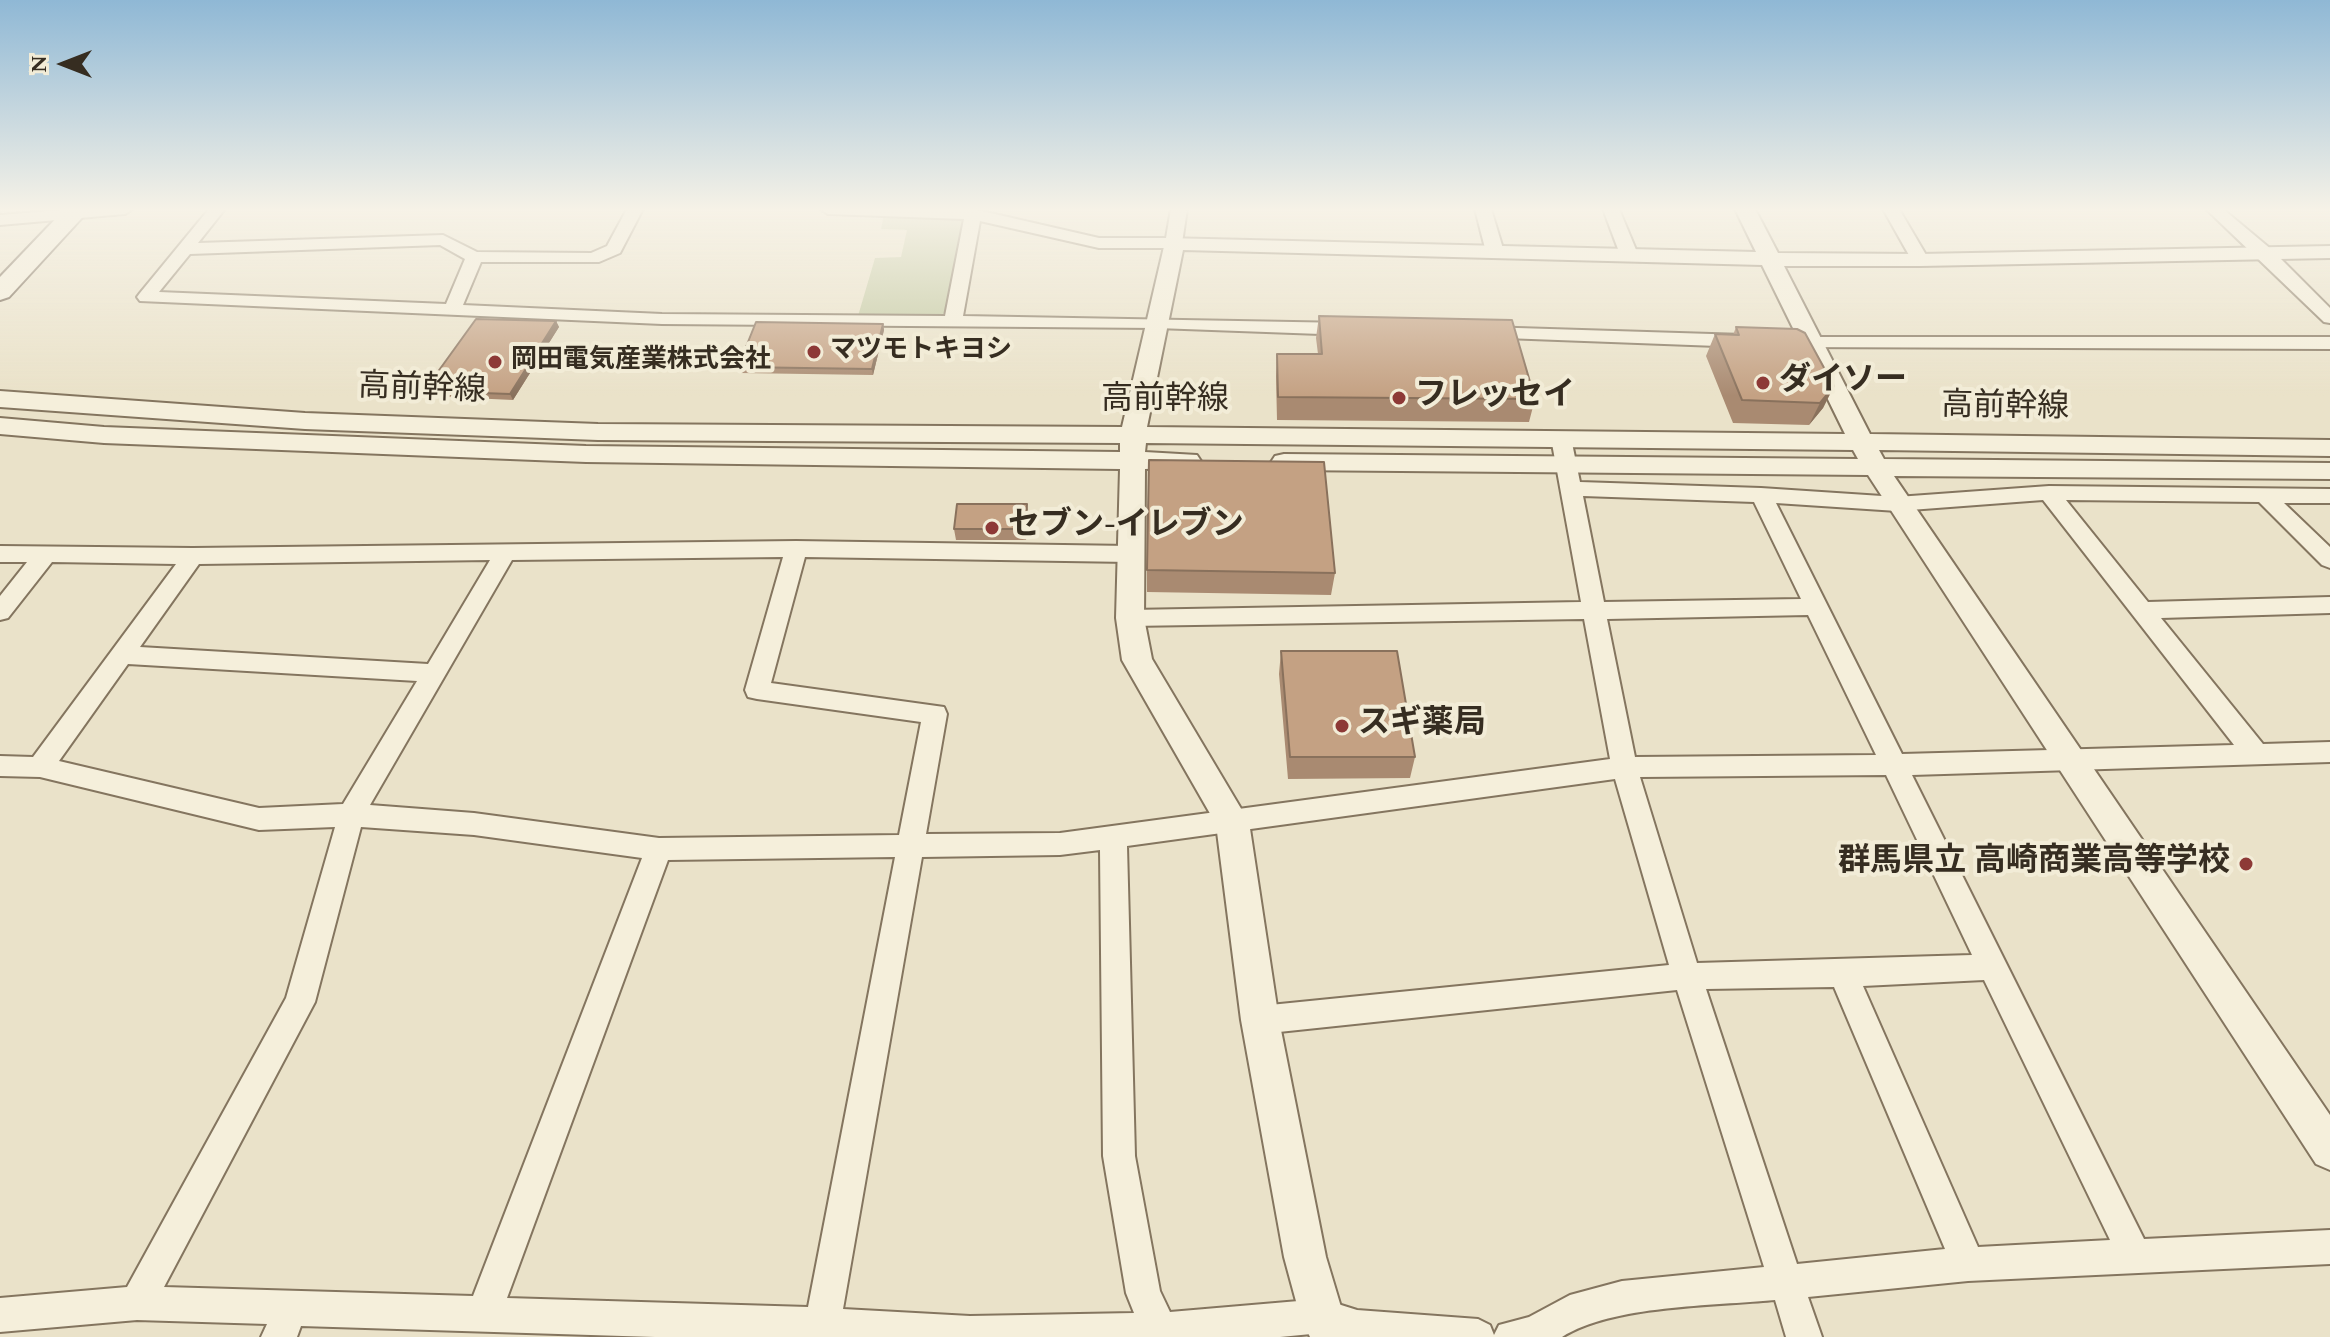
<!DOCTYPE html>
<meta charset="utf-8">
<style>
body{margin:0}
#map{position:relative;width:2330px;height:1337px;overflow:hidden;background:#eae2c9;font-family:Spectral,serif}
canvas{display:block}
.north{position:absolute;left:24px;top:24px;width:80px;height:80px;-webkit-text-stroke:6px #f2ecd7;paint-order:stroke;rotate:270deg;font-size:22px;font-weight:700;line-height:32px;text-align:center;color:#362d21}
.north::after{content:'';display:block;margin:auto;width:28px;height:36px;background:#362d21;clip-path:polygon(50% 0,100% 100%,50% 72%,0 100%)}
</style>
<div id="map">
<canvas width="2330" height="1337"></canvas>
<div class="north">N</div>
</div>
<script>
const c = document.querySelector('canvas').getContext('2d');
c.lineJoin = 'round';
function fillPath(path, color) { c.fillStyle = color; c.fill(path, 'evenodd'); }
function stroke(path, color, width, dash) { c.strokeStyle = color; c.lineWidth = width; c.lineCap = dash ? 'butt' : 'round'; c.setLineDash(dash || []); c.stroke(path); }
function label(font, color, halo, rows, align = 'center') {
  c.font = font + ' Spectral,"Noto Sans JP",serif'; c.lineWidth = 8; c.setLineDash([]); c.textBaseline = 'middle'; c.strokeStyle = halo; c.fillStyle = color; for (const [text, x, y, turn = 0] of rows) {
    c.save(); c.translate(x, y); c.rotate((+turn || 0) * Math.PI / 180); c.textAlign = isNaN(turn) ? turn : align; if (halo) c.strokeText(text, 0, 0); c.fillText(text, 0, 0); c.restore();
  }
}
const green = new Path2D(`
 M884 214 964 218 946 312 939 316H858L875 258 901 257 907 230 881 229Z`);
const minor = new Path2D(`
 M74 209H133L125 214 0 225V215Z
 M209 209H225L198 243 443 235 477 252 591 253 607 246 627 209H643L620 253 599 262H481L463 305 662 314 945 316 964 219 828 214 820 209H973L1099 238H1166L1171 209H1187L1182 243 1174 248H1099L980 221 963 316 1348 323 1357 329 1348 335 1157 328 662 324 140 301 137 297 140 293ZM440 245 465 259 446 304 159 292 190 254Z
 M1475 209H1491L1504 252 1501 256H1489L1486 252Z
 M1603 209H1619L1639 257 1636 261H1624L1621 257Z
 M1883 209H1899L1929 260 1926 264H1914Z
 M2206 209H2223L2272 250 2330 308V323L2324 322Z
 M1485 327 1744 335 1753 341 1744 347 1478 337 1476 333Z
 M1792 337H2330V349L1785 347 1783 343Z
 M1561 432 1571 438 1580 482 1761 488 1897 497 2049 486 2330 489V503H2284L2330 547V568L2322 565 2259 502 2066 500 2148 602 2330 597V613L2161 618 2263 744 2330 742V762L1912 775 2144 1239 2330 1230V1264L1968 1281 1808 1297 1822 1337H1786L1775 1300C1713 1306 1613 1305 1562 1337H1334L1322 1333 1280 1337H655L301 1326 297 1337H261L267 1324 137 1320 0 1332V1298L127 1287 286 998 335 827 259 830 40 777 0 776V756L33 757 176 564 52 562 8 618 0 620V596L27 562H0V546L193 548 796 541 1130 546 1138 549 1141 554 1138 559 1130 562 805 557 771 683 944 707 947 714 926 834 1060 833 1610 759 1584 619 1130 626 1122 624 1118 618 1122 612 1130 610 1581 602 1551 438ZM1583 496 1754 502 1801 599 1604 602ZM2043 500 2234 745 1902 754 1776 503 1897 511ZM783 557 745 690 748 697 757 699 921 722 899 835 659 838 474 813 370 805 512 560ZM490 560 428 664 140 647 199 564ZM1808 615 1876 755 1635 757 1607 619ZM128 664 417 681 343 804 259 808 59 761ZM1886 775 1972 955 1697 963 1640 777ZM1615 779 1669 965 1260 1006 1249 1010 1245 1020 1249 1030 1260 1034 1677 990 1764 1267 1622 1281 1570 1295 1529 1317 1499 1325 1494 1335 1490 1325 1478 1319 1357 1310 1322 1299 1170 1312 1160 1291 1135 1156 1127 846ZM361 827 474 835 642 858 473 1296 164 1287 315 1002ZM1100 850 1103 1156 1126 1293 1134 1313 970 1316 843 1309 922 857 1060 855ZM895 857 808 1307 507 1298 668 860ZM1984 980 2110 1240 1978 1247 1863 986ZM1834 987 1945 1249 1797 1264 1706 989Z`);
const tertiary = new Path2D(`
 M1735 209H1755L1778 253 1920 254 2330 246V258L1920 266H1784L1870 434 2330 440V456L1879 450 1884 459 2330 463V479L1894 476 2330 1115V1170L2316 1164 1868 475 1284 470 1275 468 1271 462 1275 456 1284 454 1858 459 1853 450 1146 443 1145 452 1197 455 1201 461 1197 467 1145 469 1144 618 1152 659 1249 822 1279 1020 1326 1257 1341 1307 1356 1337H1310L1300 1316 1284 1257 1241 1020 1216 824 1122 660 1116 618 1120 469 586 462 104 443 0 434V418L104 427 586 446 1120 452V443L598 440 305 429 0 407V391L305 413 598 424 1122 427 1166 238 1756 252ZM1183 250 1762 265 1845 434 1147 427Z`);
const secondary = new Path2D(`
 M65 209H90L9 297 0 300V277Z`);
const wall = new Path2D(`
 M1319 316 1535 399 1529 422 1277 420 1276 376 1277 354H1318L1316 338Z
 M556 321 559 327 513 400 427 396 424 391Z
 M883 324 884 330 873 375 740 373 738 367Z
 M1736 327 1834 386 1823 408 1809 425 1733 423 1706 356 1715 334 1733 335Z
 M1027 504 1028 515 1026 540H956L954 529Z
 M1147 570 1335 573 1331 595 1147 592Z
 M1281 651 1415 757 1410 778 1288 779 1279 674Z`);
const shadedWall = new Path2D(`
 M556 321 559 327 513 400 510 394Z
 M883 324 884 330 873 375 872 369Z
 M1834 386 1823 408 1809 425 1820 403Z
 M1027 504 1028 515 1026 540 1025 529Z`);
const building = new Path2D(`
 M1319 316 1512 320 1535 399 1278 397 1277 354H1322Z
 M476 319 556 321 510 394 424 391Z
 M756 322 883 324 872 369 738 367Z
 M1736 327 1797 329 1805 333 1834 386 1820 403 1742 400 1715 334 1739 335Z
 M1149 460 1324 462 1335 573 1147 570Z
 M957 504H1027L1025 529H954Z
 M1281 651H1397L1415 757H1290Z`);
const markers = [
 [814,352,8,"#8d3936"],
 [495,362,8,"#8d3936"],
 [1763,383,8,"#8d3936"],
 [1399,398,8,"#8d3936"],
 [992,528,8,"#8d3936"],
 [1342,726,8,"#8d3936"],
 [2246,864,8,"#8d3936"]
];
const farPoinames = [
 ["マツモトキヨシ",830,352],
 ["岡田電気産業株式会社",511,362]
];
const poiNames = [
 ["ダイソー",1779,383],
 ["フレッセイ",1415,398],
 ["セブン-イレブン",1008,528],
 ["スギ薬局",1358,726],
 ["群馬県立 高崎商業高等学校",2230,864,"right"]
];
const streetNames = [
 ["高前幹線",422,391,2],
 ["高前幹線",1165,402],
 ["高前幹線",2005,409,1]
];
fillPath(green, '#c0c79e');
stroke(minor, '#84755f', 4);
stroke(tertiary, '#84755f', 4);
stroke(secondary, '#665642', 4);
fillPath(minor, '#f5efdb');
fillPath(tertiary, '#f5efdb');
fillPath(secondary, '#f5efdb');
fillPath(wall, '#a98a71');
fillPath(shadedWall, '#89715c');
fillPath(building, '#c4a183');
stroke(building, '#89715c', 2);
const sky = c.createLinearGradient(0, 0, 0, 396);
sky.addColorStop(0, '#8fb8d5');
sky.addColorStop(0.53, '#f6f2e7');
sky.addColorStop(1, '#f6f2e700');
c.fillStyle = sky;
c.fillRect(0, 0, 2330, 396);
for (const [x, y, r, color] of markers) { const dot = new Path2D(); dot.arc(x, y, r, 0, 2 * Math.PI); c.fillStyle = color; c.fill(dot); stroke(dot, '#f2ecd7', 3); }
label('bold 26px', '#362d21', '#f2ecd7', farPoinames, 'left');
label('bold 32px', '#362d21', '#f2ecd7', poiNames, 'left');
label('32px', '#362d21', '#f2ecd7', streetNames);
</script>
